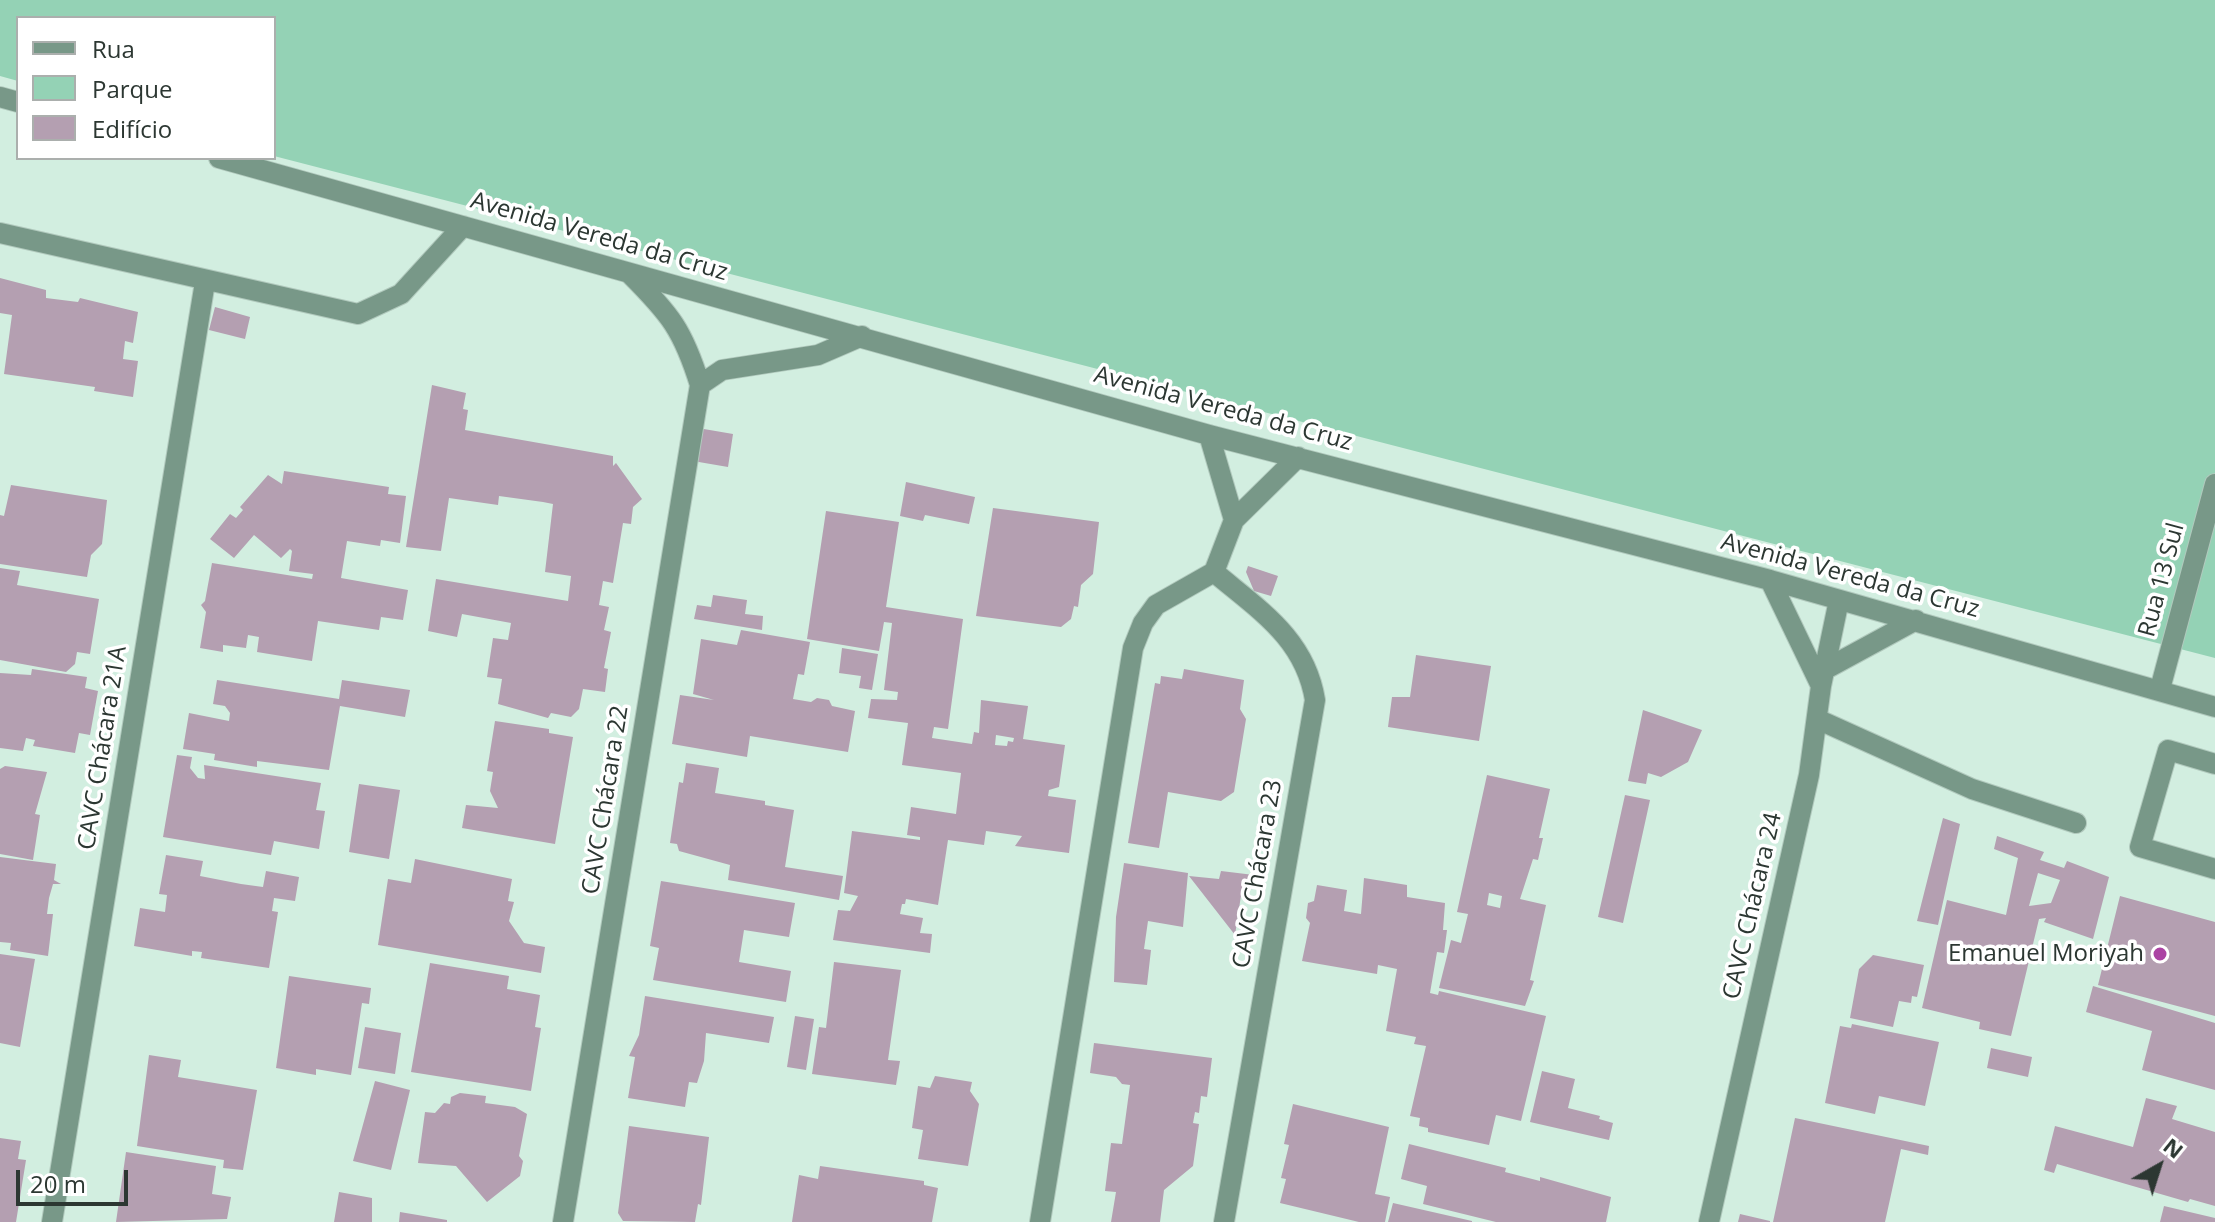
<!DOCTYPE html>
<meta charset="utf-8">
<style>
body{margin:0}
#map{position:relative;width:2215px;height:1222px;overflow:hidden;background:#d2eee0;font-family:"Open Sans",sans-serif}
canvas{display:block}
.legend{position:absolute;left:16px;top:16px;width:260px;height:144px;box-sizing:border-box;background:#fff;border:2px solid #abafad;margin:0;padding:10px 14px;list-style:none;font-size:24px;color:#2c3732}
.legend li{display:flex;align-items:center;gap:16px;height:40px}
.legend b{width:40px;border:2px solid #abafad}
.north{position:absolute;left:2119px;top:1126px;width:80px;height:80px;-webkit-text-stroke:6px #fff;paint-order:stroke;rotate:39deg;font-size:22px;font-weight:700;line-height:32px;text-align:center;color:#2c3732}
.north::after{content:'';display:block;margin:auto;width:28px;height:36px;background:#2c3732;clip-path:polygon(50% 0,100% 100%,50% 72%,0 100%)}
.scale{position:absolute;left:16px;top:1170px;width:112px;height:36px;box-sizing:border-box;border:4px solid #2c3732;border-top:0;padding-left:10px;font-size:24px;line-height:28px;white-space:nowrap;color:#2c3732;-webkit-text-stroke:6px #fff;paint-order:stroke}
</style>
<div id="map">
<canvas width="2215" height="1222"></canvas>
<ul class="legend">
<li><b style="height:10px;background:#789888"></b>Rua</li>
<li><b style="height:22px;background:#94d2b5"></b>Parque</li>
<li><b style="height:22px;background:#b49fb1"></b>Edifício</li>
</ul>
<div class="north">N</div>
<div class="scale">20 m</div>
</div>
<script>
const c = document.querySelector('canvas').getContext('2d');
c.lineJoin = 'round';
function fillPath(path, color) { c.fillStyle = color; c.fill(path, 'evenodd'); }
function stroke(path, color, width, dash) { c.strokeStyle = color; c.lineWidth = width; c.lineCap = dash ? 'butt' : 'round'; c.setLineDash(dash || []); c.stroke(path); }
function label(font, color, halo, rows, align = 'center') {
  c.font = font + ' "Open Sans",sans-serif'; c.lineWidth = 7; c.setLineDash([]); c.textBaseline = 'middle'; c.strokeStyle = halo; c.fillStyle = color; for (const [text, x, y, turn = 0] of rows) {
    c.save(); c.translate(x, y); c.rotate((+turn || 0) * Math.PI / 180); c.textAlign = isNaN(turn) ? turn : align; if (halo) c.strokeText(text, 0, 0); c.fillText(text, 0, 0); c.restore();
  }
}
const green = new Path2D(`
 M0 0H2215V658L274 156V18H18V81L0 76Z`);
const building = new Path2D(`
 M0 278 46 290V298L78 302 80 298 138 312 133 343 125 341 123 359 138 361 133 397 94 391 95 387 4 374 12 315 0 313Z
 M215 307 250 317 245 339 209 330Z
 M432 385 466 393 463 409 468 410 465 430 613 456V466L616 463 642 499 633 507 631 524 623 523 613 583 603 581 599 605 609 607 604 630 611 632 604 668 608 669 605 692 583 689 579 709 571 717 551 713 548 718 498 704 502 679 487 677 493 638 508 640 511 623 462 614 457 637 428 631 436 579 568 601 571 576 545 572 553 504 543 502 499 496 498 505 449 498 441 551 406 547Z
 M698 428 733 434 728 467 693 461Z
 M284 471 389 487 388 494 406 496 400 543 381 540 380 546 347 541 341 578 408 590 403 620 381 617 379 630 318 621 312 661 257 652 259 637 248 635 246 648 223 645V652L200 648 206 612 201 605 205 601 212 563 312 579 313 574 289 571 292 551 290 549 281 558 254 535 234 558 210 539 230 514 236 518 243 510 240 507 268 475 282 484Z
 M906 482 975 497 969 524 925 515 923 521 900 516Z
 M11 485 107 500 102 544 91 555 87 577 0 564V515L4 516Z
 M993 508 1099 522 1093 574 1081 585 1078 607 1074 606 1071 619 1061 627 976 616Z
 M826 511 899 522 886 607 963 619 948 729 934 727 932 738 972 744 974 732 979 733 981 700 1028 706 1023 739 1065 745 1059 787 1049 790 1048 796 1076 800 1069 853 1015 846 1022 836 986 831 984 845 948 840 938 905 906 899 905 904H902L900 914 923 918 920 933 932 934 930 953 833 940 838 910 850 911 858 896 844 893 852 831 920 840V837L907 835 911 807 956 814 961 773 902 765 908 723 868 718 871 699 897 700 898 692 884 690 892 623 884 622 879 651 807 639ZM996 735 1014 738 1013 742 1008 741 1007 746 995 745Z
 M1248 566 1278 576 1271 596 1254 591 1246 572Z
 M0 568 20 571 17 585 99 599 90 654 77 652 75 664 66 672 0 660Z
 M713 595 747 600 745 614 763 616 762 630 694 619 697 605 711 607Z
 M741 630 810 642 804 675 798 674 793 699 811 702 817 698 829 700 832 706 855 711 848 752 750 736 747 757 672 744 680 695 714 700 693 694 701 639 737 645Z
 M842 648 878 654 872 690 859 688 861 676 839 673Z
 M1416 655 1491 666 1479 741 1388 727 1392 697H1410Z
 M32 669 87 677 85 688 98 691 90 735 79 733 75 753 33 746 35 740 26 738 23 751 0 748V673L31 675Z
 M1184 669 1244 680 1240 709 1246 719 1234 792 1221 801 1168 792 1159 848 1128 843 1155 683 1160 684 1161 676 1182 679Z
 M217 680 339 699 342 680 410 690 405 717 340 706 329 770 257 761V767L214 760 215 754 183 749 189 713 229 721 230 713 225 706 213 704Z
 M1643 710 1702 730 1688 762 1661 777 1648 773 1646 784 1628 781Z
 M495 721 549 729V733L573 737 555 844 462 828 466 805 498 808 490 791 493 772 487 771Z
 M177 755 192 757 190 768 198 778 205 779 204 765 321 783 316 810 325 811 319 849 274 841 271 855 163 837Z
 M686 763 719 768 715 793 765 801V805L794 810 785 867 843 876 839 900 728 880 730 865 679 851 677 844 670 843 679 782 683 783Z
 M5 766 47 772 35 814 40 815 33 860 0 854V769Z
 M1487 775 1550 789 1539 838H1543L1538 860 1533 859 1520 899 1546 905 1530 980 1534 981 1525 1006 1439 988 1451 940 1461 943 1468 914 1457 912ZM1489 893 1502 896 1500 908 1487 905Z
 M359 784 400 790 389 859 349 852Z
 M1625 795 1650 800 1623 923 1598 917Z
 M1943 818 1960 824 1938 925 1917 921Z
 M1997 836 2044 852 2040 860 2064 868 2067 861 2109 877 2093 939 2044 922 2046 918 2039 919 2011 1036 1979 1029 1980 1022 1922 1008 1947 900 2006 915 2018 858 1994 849ZM2038 873 2060 880 2051 903 2029 906Z
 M166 855 203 861 200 876 241 884 263 887 266 871 299 877 295 901 274 898 272 911 278 912 269 968 201 958 202 952 192 951V956L134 946 140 908 165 912 167 895 159 894Z
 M0 857 56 864 54 880 61 884H53L49 898 47 914H53L48 956 10 950 11 943 0 942Z
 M415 859 512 879 508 901 514 902 509 921 524 943 545 947 541 973 378 945 388 879 411 883Z
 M1124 863 1188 873 1183 927 1148 921 1144 949 1151 950 1147 985 1114 982 1116 917Z
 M1221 871 1254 875 1251 890 1242 889 1235 935 1189 876 1219 879Z
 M1364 878 1407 885V897L1445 903 1443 930H1447L1444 953 1437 952 1430 993 1438 995 1439 991 1546 1016 1521 1121 1496 1115 1489 1145 1428 1132V1128L1419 1126 1420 1118 1410 1116 1426 1046 1414 1044 1416 1037 1386 1031 1397 969 1378 965 1377 974 1302 961 1310 923 1306 918 1308 903 1314 901 1317 885 1347 890 1344 911 1361 914Z
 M661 881 795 903 789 937 744 930 739 962 791 971 786 1002 653 980 659 948 650 946Z
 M2120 896 2215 922V1016L2098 985Z
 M0 954 35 959 20 1047 0 1043Z
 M1873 955 1924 965 1917 997 1912 996 1911 1003 1899 1001 1893 1027 1850 1018 1859 969Z
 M834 962 901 970 888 1060 900 1061 896 1085 812 1074 819 1027 826 1028Z
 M430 963 509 976 507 989 540 995 535 1027 541 1028 531 1091 411 1072Z
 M289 976 371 988 369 1004 362 1003 351 1075 316 1069V1075L276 1068Z
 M2093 986 2215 1023V1090L2142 1070 2152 1031 2086 1012Z
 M645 996 774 1017 769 1043 706 1033 704 1061 697 1083 689 1082 685 1107 628 1098 635 1057 629 1056 639 1035Z
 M795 1016 814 1019 806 1070 787 1067Z
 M1852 1024 1939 1042 1925 1106 1879 1096 1875 1114 1825 1103 1840 1026 1851 1028Z
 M365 1027 401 1033 395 1074 358 1068Z
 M1094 1043 1212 1058 1207 1097 1201 1096 1199 1113 1195 1112 1193 1123 1199 1124 1193 1166 1164 1190 1160 1222H1111L1116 1192 1105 1191 1111 1143 1122 1144 1130 1085 1122 1084 1116 1077 1090 1073Z
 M1991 1048 2032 1057 2028 1077 1987 1068Z
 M149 1055 181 1060 178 1077 257 1090 243 1170 223 1168 224 1160 137 1146Z
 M1542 1071 1575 1079 1568 1108 1600 1116 1599 1119 1613 1123 1609 1140 1530 1122Z
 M935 1076 972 1082 970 1091 979 1104 968 1166 918 1159 923 1130 912 1128 918 1086 930 1088Z
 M375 1081 410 1090 391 1170 353 1161Z
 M460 1093 486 1096 485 1103 515 1107 527 1114 519 1156 523 1161 520 1176 487 1202 456 1166 418 1163 425 1112 435 1113 444 1103 450 1104 451 1097Z
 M2146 1098 2177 1106 2172 1119 2215 1132V1206L2190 1199 2188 1202 2057 1164 2054 1173 2044 1170 2055 1126 2133 1147Z
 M1293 1104 1389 1127 1375 1194 1390 1197 1385 1222H1359L1280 1203 1286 1179 1281 1178 1289 1145 1284 1144Z
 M1795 1118 1929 1146 1928 1155 1901 1149 1885 1222H1773Z
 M629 1126 709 1137 701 1205 698 1204 695 1222 623 1221 618 1213Z
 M0 1138 21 1141 18 1159 26 1160 16 1222H0Z
 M1409 1144 1506 1168 1505 1172 1540 1181V1177L1611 1197 1606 1222H1496L1423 1204 1427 1186 1401 1179Z
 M126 1152 216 1166 212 1194 231 1197 227 1219 116 1222Z
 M820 1166 924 1181V1185L938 1188 932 1222H792L799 1175 818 1179Z
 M339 1192 372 1198V1222H334Z
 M1393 1203 1472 1221V1222H1388Z
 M2164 1206 2215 1218V1222H2160Z
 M400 1212 447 1220V1222H399Z
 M1740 1214 1770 1221V1222H1738Z`);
const minor = new Path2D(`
 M0 97 18 102
 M219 158 1209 435 1770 580 2215 707
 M0 233 358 314 401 294 463 226
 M700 385 722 370 818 355 862 336
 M1209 435 1234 520
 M1214 572C1259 610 1305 638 1315 700L1224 1222
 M1770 580 1821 686
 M1824 670 1916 620
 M2160 689 2215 484
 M1817 719 1972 789 2076 823
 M2215 764 2168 750 2140 847 2215 869
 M52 1222 205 282
 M563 1222 700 385C683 330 670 314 630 274
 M1040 1222 1133 648 1143 623 1156 605 1214 572 1234 520 1298 457
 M1709 1222 1809 775 1821 686 1839 600`);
const markers = [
 [2160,954,8,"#ab42a3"]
];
const streetNames = [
 ["Avenida Vereda da Cruz",599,237,16],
 ["Avenida Vereda da Cruz",1223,409,15],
 ["Avenida Vereda da Cruz",1850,576,15],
 ["Rua 13 Sul",2162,580,-75],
 ["CAVC Chácara 21A",103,748,-81],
 ["CAVC Chácara 22",606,800,-81],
 ["CAVC Chácara 23",1258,874,-80],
 ["CAVC Chácara 24",1753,906,-77]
];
const poiNames = [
 ["Emanuel Moriyah",2144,954]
];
fillPath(green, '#94d2b5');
fillPath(building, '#b49fb1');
stroke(minor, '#b1c9bd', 22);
stroke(minor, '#789888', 20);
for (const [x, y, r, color] of markers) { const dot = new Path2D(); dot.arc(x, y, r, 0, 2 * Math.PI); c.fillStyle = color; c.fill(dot); stroke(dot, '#fff', 3); }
label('24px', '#2c3732', '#fff', streetNames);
label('24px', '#2c3732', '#fff', poiNames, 'right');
</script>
